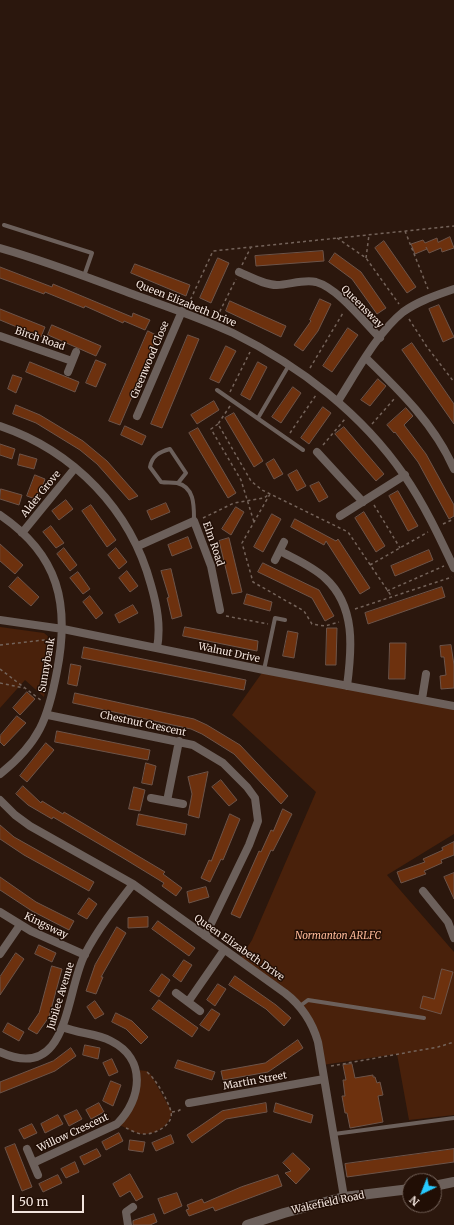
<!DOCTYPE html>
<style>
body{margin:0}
#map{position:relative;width:454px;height:1225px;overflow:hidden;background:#2b170d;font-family:Merriweather,serif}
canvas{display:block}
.north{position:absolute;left:402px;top:1173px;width:40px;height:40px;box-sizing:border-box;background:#210e05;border:1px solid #75645b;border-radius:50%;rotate:223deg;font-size:11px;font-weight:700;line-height:16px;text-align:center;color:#f2e4dd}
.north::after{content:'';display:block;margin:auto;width:14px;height:18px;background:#26c9fe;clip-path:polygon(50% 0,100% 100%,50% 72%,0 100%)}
.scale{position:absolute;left:12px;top:1195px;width:72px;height:18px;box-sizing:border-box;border:2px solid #f2e4dd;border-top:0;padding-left:5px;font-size:12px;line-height:14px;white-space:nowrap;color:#f2e4dd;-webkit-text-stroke:3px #210e05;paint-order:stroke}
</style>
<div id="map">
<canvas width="454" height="1225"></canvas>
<div class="north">N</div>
<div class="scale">50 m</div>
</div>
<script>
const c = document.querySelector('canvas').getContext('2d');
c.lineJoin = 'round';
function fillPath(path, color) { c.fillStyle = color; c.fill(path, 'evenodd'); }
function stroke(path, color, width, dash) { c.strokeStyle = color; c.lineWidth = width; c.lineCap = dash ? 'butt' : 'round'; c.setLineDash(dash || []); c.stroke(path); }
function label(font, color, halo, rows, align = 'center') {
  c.font = font + ' Merriweather,serif'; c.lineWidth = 3; c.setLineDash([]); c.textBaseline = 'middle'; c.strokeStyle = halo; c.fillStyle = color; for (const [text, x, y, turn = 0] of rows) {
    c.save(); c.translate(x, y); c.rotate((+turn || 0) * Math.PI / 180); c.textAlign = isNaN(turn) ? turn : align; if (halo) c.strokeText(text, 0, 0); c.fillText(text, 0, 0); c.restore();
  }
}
const green = new Path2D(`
 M0 627 44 633 51 639 54 647 44 697 25 680 0 708Z
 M264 670 454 706V834L387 875 454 952V1115L409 1120 397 1054 322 1065 318 1042 303 1010 239 960 252 940 316 792 232 715Z
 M137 1070 147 1071 151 1075 172 1112C170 1125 157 1134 144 1134 135 1134 125 1127 117 1124L132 1104Z`);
const building = new Path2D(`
 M450 237 454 248 442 252 441 248 429 253 426 247 427 249 415 254 411 244 423 240 425 243 437 238 438 242Z
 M384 241 416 287 407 293 375 248Z
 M323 251 324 261 256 266 255 256Z
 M335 253 361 272 386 308 377 314 352 279 329 262Z
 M218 258 229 263 211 303 200 298Z
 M135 264 190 285 186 296 131 273Z
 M0 267 52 287 53 284 132 317 133 313 150 320 145 330 124 321 123 323 85 306 84 308 45 292 44 294 0 278Z
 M320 299 331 304 318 331 303 351 294 345 311 321 310 320Z
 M230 301 286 326 281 337 226 311Z
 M439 305 454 337 443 342 429 309Z
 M0 309 45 327 41 337 0 320Z
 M52 325 101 346 96 356 48 335Z
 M348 328 358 335 332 372 323 366Z
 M148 331 158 336 120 425 109 421Z
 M188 335 199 339 162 428 151 424Z
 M412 343 454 404V424L402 350Z
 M226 346 236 351 219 383 210 379Z
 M96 360 106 364 96 387 86 383Z
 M30 362 79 382 75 392 26 372Z
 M258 362 267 367 250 400 241 395Z
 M13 375 22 378 16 393 8 389Z
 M378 379 386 386 370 406 361 400Z
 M293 387 301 393 281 423 272 417Z
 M214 401 219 410 197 424 191 415Z
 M16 405 40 415 83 441 107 461 138 496 129 500 97 464 80 450 36 423 13 414Z
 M323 407 331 413 309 444 301 438Z
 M406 408 413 416 404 425 426 454 454 505V516L449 519 418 462 395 432 394 433 387 425Z
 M234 413 263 461 254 467 225 418Z
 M125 426 146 436 142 445 121 435Z
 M344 427 384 474 376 481 335 434Z
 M198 428 236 493 228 498 189 433Z
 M0 444 15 449 12 459 0 455Z
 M20 454 37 459 34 469 18 465Z
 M274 459 283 474 274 479 266 464Z
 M297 470 306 486 297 491 288 475Z
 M35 475 45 479 38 500 27 496Z
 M319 482 328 497 319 502 310 486Z
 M1 489 22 495 19 505 0 499Z
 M398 491 418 526 408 531 389 496Z
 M66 500 73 509 59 520 52 511Z
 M166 503 170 512 151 520 147 511Z
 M91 505 116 540 107 547 82 511Z
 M236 507 244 512 231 535 222 529Z
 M364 512 385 546 376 552 355 518Z
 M272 514 281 519 263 552 254 547Z
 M295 519 336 541 338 539 370 588 360 594 326 541 324 545 291 527Z
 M51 526 64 543 56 548 43 532Z
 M188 537 192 548 172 556 168 545Z
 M229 538 242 592 232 594 219 541Z
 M0 544 23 565 15 574 0 561Z
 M64 548 77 565 70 571 57 554Z
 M116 548 127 562 119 569 108 555Z
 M429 550 433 560 395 576 391 566Z
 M263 563 319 590 334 616 325 621 312 598 258 572Z
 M171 569 182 616 172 619 167 598 169 597 161 571Z
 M127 571 138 586 130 592 119 578Z
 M78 572 90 589 83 594 70 578Z
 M18 577 39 597 31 606 9 587Z
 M442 587 445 597 368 624 365 613Z
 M247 594 272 602 270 611 244 604Z
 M90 596 103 613 96 619 83 602Z
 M133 605 138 613 119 623 115 615Z
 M185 627 258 641 257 651 183 636Z
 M327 628H337L336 665H326Z
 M288 631 298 633 294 658 283 656Z
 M390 643H406L405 679H389Z
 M451 645 454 665V688L441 689 440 676 446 675 444 657H441L440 646Z
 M84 647 246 680 244 690 82 658Z
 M71 664 81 666 77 686 68 684Z
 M27 692 35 699 20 715 13 708Z
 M75 693 194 719 207 725 240 745 288 796 281 804 234 754 202 734 191 729 73 703Z
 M17 716 26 723 4 746 0 742V736Z
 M57 731 150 750 148 760 55 742Z
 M46 743 54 750 27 782 20 776Z
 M146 763 156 766 152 785 142 783Z
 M208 772 199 818 188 815 192 794 188 777Z
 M221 780 237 800 229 806 212 787Z
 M23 786 41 803 42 801 63 814 64 812 165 872 163 874 182 888 176 896 162 886 164 883 123 858 53 817 52 819 28 805 16 794Z
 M134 787 145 790 140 811 129 809Z
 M283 809 292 814 273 851 271 850 240 918 231 914 259 851 261 852 271 830 273 831Z
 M139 814 187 824 185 835 137 825Z
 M230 814 240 819 223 860 221 859 210 882 201 878 209 860 211 861Z
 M0 825 14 837 94 882 89 891 24 855 0 839Z
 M454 842V855L441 860 442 863 424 871 426 874 401 883 397 872 425 862 423 859 443 850 442 848Z
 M454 873V899L444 877Z
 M0 877 36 902 74 921 69 930 32 911 0 890Z
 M206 887 209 897 189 903 187 892Z
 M89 898 97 904 87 919 78 914Z
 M148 917V927L128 928V918Z
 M158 921 195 948 189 956 152 929Z
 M117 927 126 933 101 977H103L96 994 86 991 95 965Z
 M39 945 56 953 52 962 35 954Z
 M16 953 24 959 0 995V977Z
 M184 960 192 965 181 982 173 976Z
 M52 966 62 969 49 1017 37 1034 28 1029 39 1013Z
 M442 969 453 972 441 1014 420 1008 423 996 434 999Z
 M162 974 170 980 159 997 150 991Z
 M235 976 276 1005 291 1018 284 1026 266 1009 229 985Z
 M218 984 226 989 215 1006 207 1000Z
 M159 1000 198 1028 192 1037 152 1009Z
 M95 1001 104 1014 95 1019 87 1007Z
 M212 1009 220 1014 209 1031 200 1025Z
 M116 1013 132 1021 148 1037 141 1044 126 1029 112 1022Z
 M8 1023 24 1032 19 1041 3 1032Z
 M298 1040 303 1048 268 1072 223 1080 221 1071 265 1063Z
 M85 1045 100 1048 98 1059 83 1055Z
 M71 1048 76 1056 55 1071 0 1093V1082L53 1061Z
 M112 1059 118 1072 109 1076 103 1063Z
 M178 1060 215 1072 212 1080 175 1068Z
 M352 1064 355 1078 373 1075V1077H375L377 1083 380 1082 383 1095 378 1096 383 1122 350 1128 347 1113H345L342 1096H345L343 1080H346L343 1065Z
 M111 1081 121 1085 113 1106 103 1101Z
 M99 1103 104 1112 91 1119 86 1110Z
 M266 1103 267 1112 226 1119 192 1143 187 1135 222 1111Z
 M276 1103 313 1115 311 1123 274 1112Z
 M77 1110 82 1119 69 1126 64 1116Z
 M58 1115 63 1124 45 1133 41 1124Z
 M32 1124 37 1133 24 1139 19 1130Z
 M119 1133 123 1141 106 1150 102 1142Z
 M171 1135 174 1143 156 1151 152 1143Z
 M130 1140 145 1142 143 1152 129 1150Z
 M15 1144 32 1187 22 1191 5 1148Z
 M97 1149 101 1156 84 1165 80 1157Z
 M454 1149V1162L347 1177 345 1164Z
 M293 1153 310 1169 296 1184 285 1173 291 1171 283 1163Z
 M75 1162 79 1172 66 1178 61 1169Z
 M130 1174 143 1197 136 1201 130 1191 120 1197 113 1184Z
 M58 1175 62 1183 43 1192 39 1184Z
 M278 1175 282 1186 215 1211 213 1207 189 1216 186 1210 189 1209 187 1205 202 1199 204 1203 241 1187Z
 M177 1193 182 1206 164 1214 158 1199Z
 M154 1214 157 1222 150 1225H133V1221Z`);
const path = new Path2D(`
 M405 231 428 289
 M337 238 366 258 399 304
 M366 258 369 235
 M242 265 251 247
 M188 305 213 251 454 226
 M217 317 236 279
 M409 319 427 347 454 382
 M310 368 343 313
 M230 392 250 352
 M230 406 218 424 251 481 262 490 348 532 392 597
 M218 424 211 429 241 480 254 522
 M372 424 395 398
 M290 433 316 395
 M323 445 345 419
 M270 494 242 543 253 582 304 611 312 624 325 626 339 622
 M374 505 400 548
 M203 518 234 503 264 498 268 495
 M443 524 454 519
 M370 565 428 532
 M387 591 444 566
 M355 609 452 577
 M226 616 268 624
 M0 645 53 639
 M0 669 42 701
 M0 683 24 688
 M331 1066 438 1047 454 1042
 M172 1112 178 1111 183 1108
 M126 1128C131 1130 137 1134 143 1134 154 1135 174 1125 171 1112 169 1102 154 1075 145 1071`);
const service = new Path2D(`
 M4 225 92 253 84 276
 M217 390 303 450
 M258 418 289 365
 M178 483 186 473 170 449C159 452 152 456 150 467L161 482C166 483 171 482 177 483 195 487 194 507 194 521
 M264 670 275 618 285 620
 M300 1006 308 1000 424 1018
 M334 1134 454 1118`);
const minor = new Path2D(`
 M0 248C46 261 90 278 135 295 168 307 201 318 233 333 300 366 362 414 404 475 424 504 439 536 454 568
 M239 272C251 277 264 285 277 285 289 285 303 279 316 282 338 288 364 322 380 338
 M0 336 72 361
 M366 358C400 391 435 425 454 469
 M68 372 76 352
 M338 401C356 373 377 333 403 312 418 301 437 295 454 289
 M137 416 182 311
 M0 426C74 451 131 510 151 585 157 606 161 626 157 648
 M317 452 363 502
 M0 515C59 555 70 604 57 671 48 719 39 743 0 774
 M340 516 405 475
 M22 533 75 468
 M138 546 194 521 211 566 220 610
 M280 551C295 559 312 566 325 578 356 606 352 649 347 686
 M275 560 284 542
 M0 620 63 629 264 670 454 706
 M422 699 426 674
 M48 715 193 745 223 763 247 787 255 798 258 821 249 845 205 936
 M151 798 183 804
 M0 800 15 815 30 826 133 884 285 993C302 1006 312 1021 318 1042L344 1197
 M167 801 179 741
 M423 891 448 922 454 938
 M0 912 31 931 85 955
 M0 954 20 925
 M176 993 200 1011
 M188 1002 224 950
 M0 1052C70 1084 65 992 85 954 98 929 116 906 133 884
 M189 1103 324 1079
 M27 1149 38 1175
 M33 1163 117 1124C142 1099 147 1059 111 1041 96 1033 79 1034 63 1027
 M128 1225 126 1212 133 1207`);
const tertiary = new Path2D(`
 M434 1186 454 1182
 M247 1225 284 1213 344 1197 410 1189`);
const streetNames = [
 ["Queen Elizabeth Drive",186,304,22],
 ["Queensway",362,307,45],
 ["Birch Road",40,339,19],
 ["Greenwood Close",150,360,-67],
 ["Alder Grove",41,494,-51],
 ["Elm Road",213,544,71],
 ["Walnut Drive",229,653,12],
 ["Sunnybank",47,665,-80],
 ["Chestnut Crescent",143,724,12],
 ["Kingsway",46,926,26],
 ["Queen Elizabeth Drive",239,948,35],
 ["Jubilee Avenue",61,996,-73],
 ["Martin Street",255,1081,-10],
 ["Willow Crescent",73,1133,-25],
 ["Wakefield Road",328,1203,-12]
];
const parkNames = [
 ["Normanton ARLFC",338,936]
];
fillPath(green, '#49210b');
fillPath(building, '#6d310e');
stroke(building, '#6d5449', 1);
stroke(path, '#74635a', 1.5, [3, 3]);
stroke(service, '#6c605b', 4);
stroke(minor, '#6c605b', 8);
stroke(tertiary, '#6c605b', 10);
label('10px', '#f2e4dd', '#210e05', streetNames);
label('italic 10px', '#feba99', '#210e05', parkNames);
</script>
